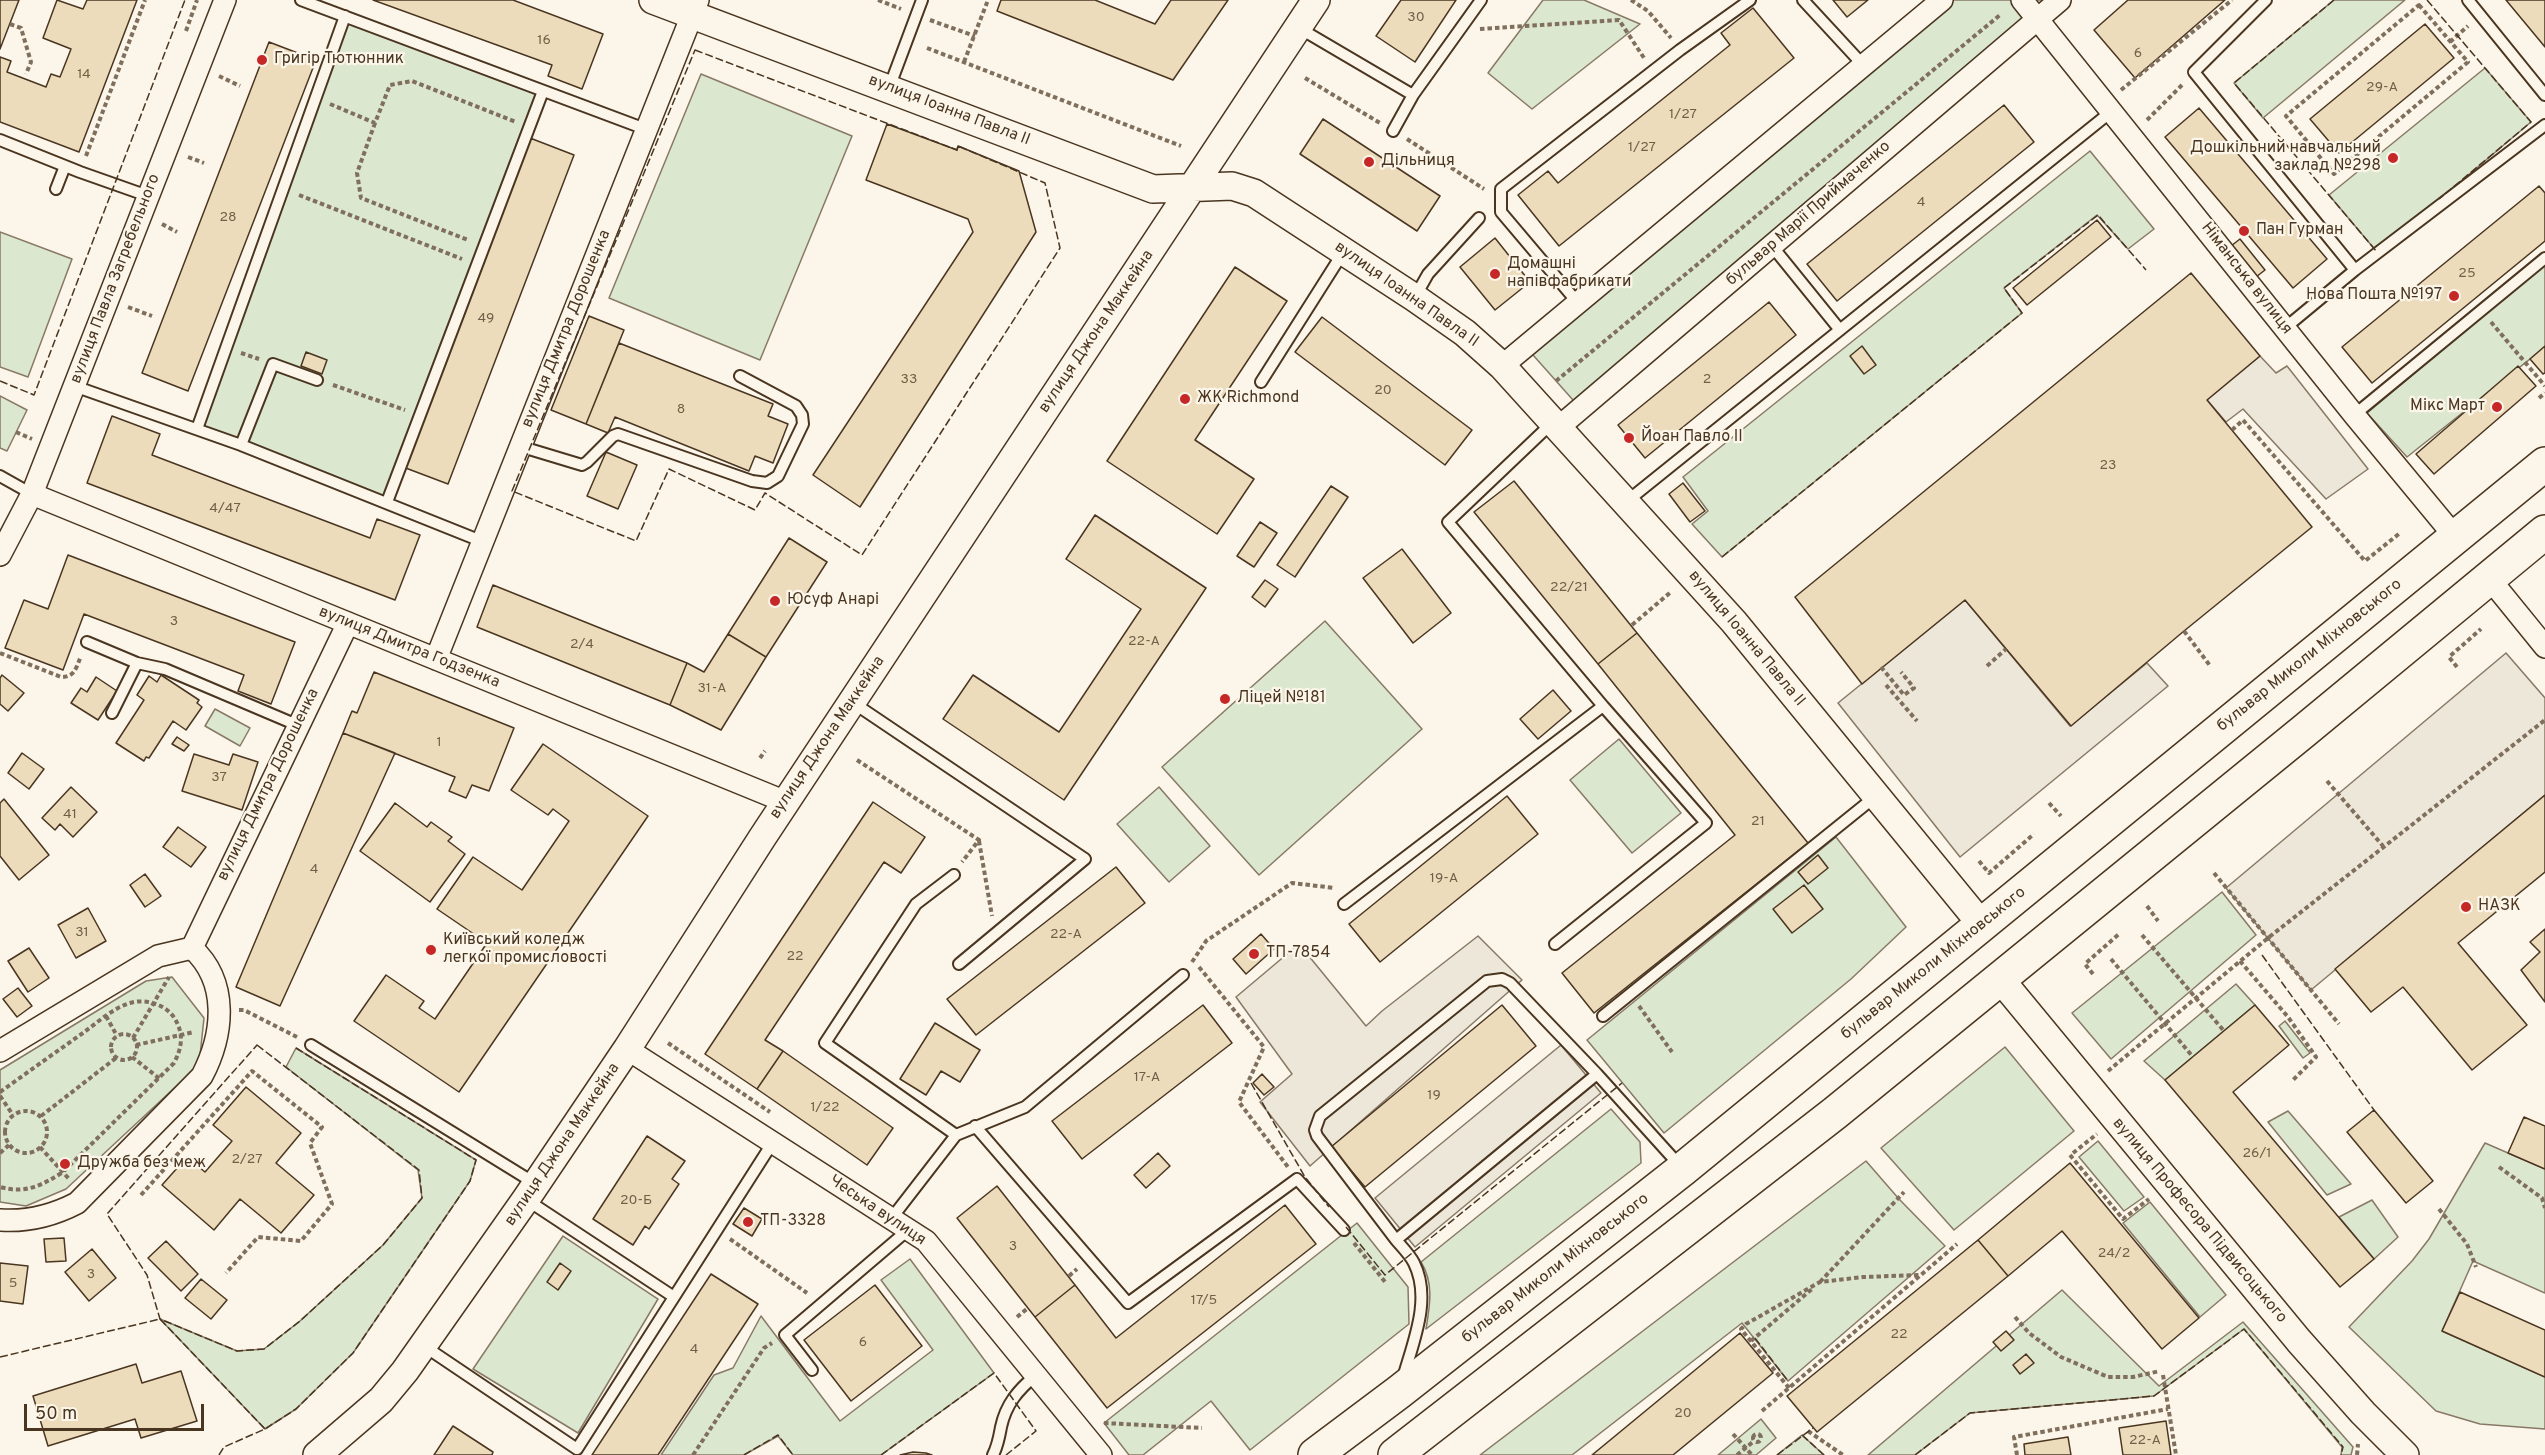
<!DOCTYPE html>
<meta charset="utf-8">
<style>
body{margin:0}
#map{position:relative;width:2545px;height:1455px;overflow:hidden;background:#fbf6e9;font-family:Overpass,sans-serif}
canvas{display:block}
.scale{position:absolute;left:24px;top:1404px;width:180px;height:27px;box-sizing:border-box;border:3px solid #4a3520;border-top:0;padding-left:8px;font-size:18px;line-height:21px;white-space:nowrap;color:#4a3520;-webkit-text-stroke:4px #fbf6e9;paint-order:stroke}
</style>
<div id="map">
<canvas width="2545" height="1455"></canvas>
<div class="scale">50 m</div>
</div>
<script>
const c = document.querySelector('canvas').getContext('2d');
c.lineJoin = 'round';
function fillPath(path, color) { c.fillStyle = color; c.fill(path, 'evenodd'); }
function stroke(path, color, width, dash) { c.strokeStyle = color; c.lineWidth = width; c.lineCap = dash ? 'butt' : 'round'; c.setLineDash(dash || []); c.stroke(path); }
function label(font, color, halo, rows, align = 'center') {
  c.font = font + ' Overpass,sans-serif'; c.lineWidth = 4.5; c.setLineDash([]); c.textBaseline = 'middle'; c.strokeStyle = halo; c.fillStyle = color; for (const [text, x, y, turn = 0] of rows) {
    c.save(); c.translate(x, y); c.rotate((+turn || 0) * Math.PI / 180); c.textAlign = isNaN(turn) ? turn : align; if (halo) c.strokeText(text, 0, 0); c.fillText(text, 0, 0); c.restore();
  }
}
const green = new Path2D(`
 M1543 0H1584L1640 24 1532 109 1488 73Z
 M1942 0H2060L1581 409 1525 346Z
 M2334 0H2405L2263 118 2234 83Z
 M345 16 543 91 387 502 197 429Z
 M2485 68 2531 122 2377 252 2329 195Z
 M701 74 852 136 760 360 609 298Z
 M2090 151 2154 229 2128 249 2097 215 2004 288 2022 313 1722 557 1692 524 1708 511 1683 477Z
 M0 232 72 259 28 377 0 367Z
 M2545 264V347L2407 457 2367 413Z
 M0 396 27 410 7 451 0 448Z
 M1325 621 1422 729 1259 875 1162 767Z
 M215 709 250 728 240 746 205 726Z
 M1619 739 1681 813 1632 853 1570 780Z
 M1159 787 1210 846 1169 882 1117 824Z
 M1836 837 1906 927 1851 979 1664 1133 1587 1040Z
 M2222 892 2256 935 2111 1059 2072 1013Z
 M172 977 204 1018 199 1065 66 1189 26 1206 0 1202V1070L146 981Z
 M2236 984 2255 1005 2165 1080 2144 1061Z
 M2285 1021 2310 1053 2303 1058 2279 1026Z
 M2005 1047 2074 1131 1954 1230 1881 1148Z
 M296 1048 476 1160 470 1181 353 1353 296 1409 265 1429 160 1319 237 1351 264 1349 300 1321 383 1245 422 1198 418 1170 286 1067Z
 M1611 1109 1640 1142 1641 1163 1426 1329C1430 1305 1434 1283 1421 1262Z
 M2288 1111 2351 1184 2327 1195 2268 1122Z
 M2098 1141 2144 1197 2124 1211 2079 1157Z
 M2485 1143 2545 1169V1293L2473 1261 2442 1331 2545 1377V1429L2480 1424 2436 1411 2349 1327 2412 1261 2429 1239Z
 M1866 1161 1899 1199 1945 1246 1788 1381 1742 1323 1572 1455H1480Z
 M2372 1200 2398 1237 2374 1259 2339 1217Z
 M2150 1202 2226 1295 2200 1317 2123 1223Z
 M1357 1223 1408 1287 1409 1324 1250 1450 1211 1401 1143 1455H1129L1104 1423Z
 M563 1236 658 1299 578 1433 473 1369Z
 M910 1259 994 1373 881 1455H793L778 1436 744 1455H661L714 1375 733 1368 761 1316 840 1421 933 1350 881 1280Z
 M2062 1290 2159 1386 2243 1322 2353 1447 2351 1455H2341L2342 1447 2244 1329 2154 1396 1970 1413 1915 1455H1868Z
 M1761 1419 1776 1438 1756 1455H1718Z
 M1802 1435 1824 1455H1777Z`);
const parking = new Path2D(`
 M2260 356 2276 373 2287 366 2368 469 2326 499 2243 409 2226 422 2207 400Z
 M1965 600 2070 726 2147 663 2168 686 1960 857 1838 703Z
 M2506 653 2545 698V795L2311 990 2226 888Z
 M1478 936 1522 980 1310 1166 1260 1102 1292 1074 1236 997 1299 944 1366 1026 1382 1011Z
 M1561 1045 1601 1093 1415 1247 1375 1198Z`);
const building = new Path2D(`
 M0 0H19L0 49Z
 M57 0 83 9 87 0H137L79 152 0 122V57L11 61 7 72 46 87 51 74 60 77 71 49 43 38Z
 M373 0H513L603 34 582 89 548 76 552 65Z
 M1001 0H1095L1155 24 1171 0H1228L1173 80 997 11Z
 M1401 0H1456L1415 62 1376 36Z
 M1833 0H1868L1847 17Z
 M2128 0H2225L2135 78 2094 30Z
 M2506 0H2545V47Z
 M1753 8 1794 58 1559 246 1518 195 1548 171 1558 183 1730 45 1721 33Z
 M2425 24 2454 58 2339 153 2310 119Z
 M269 42 316 60 188 391 142 373Z
 M2004 105 2034 142 1837 301 1807 264Z
 M2199 108 2327 259 2293 288 2165 137Z
 M1323 119 1440 196 1417 231 1300 154Z
 M887 124 957 150 958 146 1019 171 1036 232 860 507 813 475 973 232 968 219 866 180Z
 M530 138 574 155 448 484 403 467Z
 M2539 186 2545 193V241L2372 383 2342 347Z
 M2097 220 2111 237 2027 305 2013 288Z
 M1495 238 1530 282 1495 310 1460 267Z
 M2240 239 2265 270 2256 277 2231 246Z
 M1235 267 1287 301 1195 440 1254 479 1217 534 1107 461Z
 M2191 273 2260 356 2207 400 2312 527 2184 631 2071 726 1965 600 1862 684 1795 597Z
 M1769 302 1796 335 1645 458 1618 425Z
 M589 316 624 330 586 424 551 410Z
 M1322 317 1472 430 1445 465 1295 352Z
 M619 343 773 404 768 416 788 424 773 463 755 456 749 471 615 417 608 433 586 424Z
 M1862 346 1876 365 1864 374 1850 356Z
 M2545 346V373L2543 374 2530 359Z
 M306 352 327 360 322 374 301 366Z
 M2518 366 2536 386 2434 474 2416 454Z
 M112 416 160 434 152 455 370 538 377 519 420 535 395 600 87 483Z
 M606 452 637 465 618 509 587 496Z
 M1514 481 1637 633 1598 664 1474 512Z
 M1683 483 1705 511 1690 522 1669 494Z
 M1331 486 1348 497 1295 577 1277 565Z
 M1095 515 1206 588 1064 800 943 719 973 675 1059 732 1141 609 1066 559Z
 M1260 522 1277 533 1254 567 1237 556Z
 M789 538 827 562 766 657 728 634Z
 M1402 549 1451 613 1413 643 1363 578Z
 M68 555 295 642 271 704 238 691 244 675 84 614 63 670 5 648 24 600 48 609Z
 M1265 580 1278 589 1265 607 1252 597Z
 M493 585 687 663 670 705 477 627Z
 M1637 633 1808 843 1594 1013 1562 973 1735 835 1598 664Z
 M728 634 766 657 721 730 670 705 687 663 704 672Z
 M374 672 514 728 489 791 472 785 466 798 449 791 455 777 343 733 352 711 357 713Z
 M2 675 24 693 8 711 0 704V678Z
 M161 675 199 700 197 703 202 707 186 730 173 721 149 758 146 757 144 761 116 743 144 700 137 695 149 676 157 682Z
 M96 677 117 691 98 720 71 703 81 688 87 692Z
 M1553 690 1571 711 1538 739 1520 719Z
 M343 733 395 753 280 1006 236 987Z
 M177 737 189 745 184 751 172 744Z
 M543 744 648 816 459 1092 354 1021 386 975 424 1001 419 1008 435 1019 487 943 437 909 473 857 522 890 569 821 553 809 548 815 511 790Z
 M22 753 44 769 29 789 8 773Z
 M194 754 229 765 233 754 258 762 242 810 182 791Z
 M71 787 97 812 73 837 60 824 55 830 42 818Z
 M2545 795V872L2458 943 2527 1025 2472 1070 2403 987 2371 1012 2335 969Z
 M1507 796 1538 834 1380 962 1349 924Z
 M4 799 49 855 19 880 0 856V803Z
 M873 802 925 837 901 873 884 862 765 1040 783 1051 757 1089 705 1054Z
 M395 803 427 827 431 822 452 837 448 841 465 854 430 902 360 851Z
 M178 827 206 847 191 867 163 847Z
 M1818 855 1828 868 1808 884 1798 872Z
 M1116 867 1145 903 976 1035 947 999Z
 M145 874 161 896 145 907 130 885Z
 M1804 885 1823 909 1792 933 1773 909Z
 M88 908 106 941 76 958 58 925Z
 M2545 929V1002L2521 970 2540 952 2530 942Z
 M1261 934 1274 949 1246 974 1233 959Z
 M29 948 49 978 28 992 8 961Z
 M18 988 32 1006 17 1017 3 999Z
 M1203 1005 1232 1043 1082 1159 1052 1121Z
 M1502 1005 1536 1046 1365 1187 1331 1147Z
 M2255 1005 2289 1045 2233 1092 2374 1259 2340 1287 2165 1080Z
 M935 1023 980 1050 960 1082 941 1071 926 1095 900 1079Z
 M783 1051 893 1128 867 1165 757 1089Z
 M1262 1074 1274 1087 1264 1095 1253 1083Z
 M246 1087 301 1133 276 1163 314 1195 281 1233 240 1199 214 1230 162 1185 187 1157 205 1172 232 1141 213 1125Z
 M2374 1110 2433 1181 2406 1203 2347 1132Z
 M2524 1117 2545 1126V1169L2508 1153Z
 M647 1136 685 1161 672 1179 679 1184 649 1229 645 1226 633 1245 593 1219Z
 M1158 1153 1170 1166 1146 1188 1134 1175Z
 M2070 1163 2199 1318 2162 1349 2062 1231 2008 1276 1978 1240Z
 M997 1186 1075 1285 1035 1317 957 1218Z
 M1285 1205 1316 1244 1107 1408 1035 1317 1075 1285 1116 1338Z
 M744 1208 762 1219 752 1236 733 1224Z
 M64 1238 66 1261 46 1262 44 1239Z
 M1978 1240 2008 1276 1817 1432 1787 1396Z
 M166 1241 198 1274 181 1291 148 1258Z
 M92 1249 116 1278 89 1301 65 1272Z
 M0 1263 28 1266 23 1304 0 1301Z
 M560 1263 571 1271 558 1290 547 1282Z
 M711 1274 758 1304 658 1455H592Z
 M201 1279 227 1300 211 1319 185 1298Z
 M875 1285 922 1346 851 1401 804 1340Z
 M2460 1292 2545 1330V1377L2442 1331Z
 M2006 1331 2014 1340 2001 1351 1993 1342Z
 M1740 1333 1773 1373 1673 1455H1592Z
 M2026 1354 2034 1363 2020 1374 2013 1365Z
 M136 1364 142 1383 181 1371 197 1421 141 1438 135 1419 48 1446 33 1396Z
 M2166 1421 2171 1455H2123L2119 1428Z
 M453 1426 493 1452 492 1455H434Z
 M2068 1437 2071 1455H2025L2024 1444Z
 M913 1452 926 1453 932 1455H900Z`);
const path = new Path2D(`
 M878 0 901 9
 M1631 0 1648 11 1671 38
 M2419 5 2468 62 2334 174 2286 116Z
 M930 20 975 36
 M10 24 21 28 31 62 26 74
 M1480 29 1619 20 1644 58
 M186 31 197 0
 M2450 42 2468 26
 M927 48 1181 146
 M964 62 988 0
 M219 76 240 86
 M1305 78 1380 123
 M2121 90 2232 0
 M330 104 375 123 390 85 412 81 516 122
 M2147 120 2184 83
 M375 123 357 173 361 198 468 240
 M1407 139 1484 189
 M86 156 145 0
 M188 157 204 163
 M299 195 462 259
 M162 224 177 232
 M128 307 152 316
 M2491 322 2545 386
 M241 353 259 359
 M1556 381 2000 15
 M333 385 405 410
 M2539 398 2545 393
 M2232 430 2243 420 2365 561 2400 533
 M16 432 32 439
 M1632 625 1672 591
 M2184 631 2211 667
 M0 653 61 677C75 677 76 668 81 656
 M1987 666 2006 649
 M1881 667 1904 695 1914 688 1901 672
 M2457 667 2449 657 2481 629
 M1886 685 1917 721
 M760 758 765 751
 M857 760 979 840 962 862
 M2327 781 2383 846
 M2049 803 2061 816
 M979 841 992 916
 M1979 861 1989 873 2034 834
 M2214 873 2339 1024
 M2147 906 2158 921
 M2142 935 2224 1031
 M2111 959 2193 1057
 M2240 961 2288 1017 2316 1057 2292 1081
 M1192 962 1206 941 1292 883 1335 888
 M1199 967 1264 1047 1239 1102 1288 1167
 M2093 974 2085 964 2120 933
 M1639 1006 1672 1052
 M239 1010H244L297 1037
 M106 1016 117 1036
 M111 1047a13 13 0 1 1 26 0a13 13 0 1 1-26 0Z
 M133 1038 169 977
 M668 1043 770 1112
 M136 1045 194 1032
 M132 1057 160 1079
 M2108 1071 2268 938 2545 720
 M0 1092C28 1072 56 1052 83 1033 98 1022 113 1008 130 1003 146 998 167 1005 175 1019 184 1034 182 1048 174 1063L63 1172C41 1186 25 1194 0 1187
 M0 1096 13 1115
 M5 1132a21 21 0 1 1 42 0a21 21 0 1 1-42 0Z
 M41 1116 116 1058
 M40 1147 70 1180
 M0 1153 9 1145
 M2073 1153 2097 1134
 M2070 1155 2123 1219 2149 1199
 M2499 1167 2542 1198 2545 1208
 M141 1195 252 1071 322 1127 310 1143 332 1204 301 1241 258 1237 226 1273
 M2439 1209 2467 1244 2476 1267
 M730 1239 807 1293
 M1354 1243 1386 1283
 M1069 1276 1077 1269
 M1820 1282 1904 1192
 M1017 1317 1028 1308
 M2015 1317 2029 1333 2061 1357 2108 1377H2133L2160 1371
 M1751 1341 1812 1289
 M2163 1375 2176 1455
 M1789 1388 1741 1329 1746 1324 1820 1282 1863 1277 1921 1275
 M1762 1411 1957 1244
 M1104 1423 1202 1428
 M1808 1431 1843 1455
 M1733 1434 1752 1455
 M1753 1438a4 4 0 1 1 8 0a4 4 0 1 1-8 0Z
 M693 1455 764 1348 772 1343
 M1737 1455 1754 1441
 M2017 1455 2014 1437 2168 1409
 M2357 1455 2358 1444`);
const service = new Path2D(`
 M301 0 648 130
 M1803 0 1864 66
 M2266 0 2194 72 2355 270
 M2468 0 2545 95
 M1299 28 1413 95 1393 131
 M889 88 922 0
 M1413 95 1481 0
 M0 140 80 172 148 196
 M56 189 65 166
 M1772 246 1840 330
 M1415 297 1428 274 1479 218
 M1578 303 1501 212V189L1680 50 1750 0
 M2285 328 2355 270 2545 125
 M1261 382 1344 251
 M74 386 241 445 481 541
 M2355 416 2359 411 2545 258
 M197 429 345 16
 M241 445 273 364 317 380
 M519 446 582 465 587 462 613 436 618 434 752 481 767 483 778 476 803 424 802 415 796 406 740 376
 M0 476 32 494
 M387 502 543 91
 M1626 502 2112 111
 M87 642 137 663 165 669 297 725
 M852 702 1085 859 959 964
 M112 713 137 663
 M954 875 916 904 825 1043 956 1135
 M1344 904 1603 706 1448 522 1553 422
 M1555 944 1706 823 1603 706
 M1603 1016 1876 796
 M311 1045 536 1184
 M975 1126 1128 1303 1297 1179 1344 1230
 M527 1200 674 1297
 M891 1219 956 1135 1025 1107 1183 975
 M1396 1240 1317 1136 1315 1130 1320 1116 1487 981 1502 979 1510 983 1597 1074
 M424 1346 577 1449 773 1142
 M812 1370 785 1335 908 1230
 M1403 1378C1413 1342 1432 1299 1414 1263 1410 1255 1402 1247 1396 1240L1597 1074 1681 1167
 M993 1455C998 1445 999 1438 1001 1427 1006 1404 1018 1390 1036 1375`);
const minor = new Path2D(`
 M2022 0 2355 416 2456 538
 M1502 366 1942 0
 M1559 427 2060 0
 M32 494 786 802
 M0 555 32 494 225 0
 M2489 578 2545 647
 M436 659 698 0
 M192 948 348 623
 M627 1049 926 1241 1101 1455
 M0 1051 158 956 192 948
 M0 1220C28 1222 52 1216 77 1203L202 1076C224 1034 229 982 192 948`);
const tertiary = new Path2D(`
 M653 0 1153 189 1232 186 1254 193 1415 298 1465 333 1502 366 1734 622 1982 925
 M2001 980 2299 1341 2363 1413 2405 1455
 M317 1455 381 1400 405 1371 526 1199 627 1049 762 838 1316 0`);
const trunk = new Path2D(`
 M1315 1455 1399 1392 1683 1169 2545 464
 M1395 1455 1835 1113 2304 731 2545 532`);
const fence = new Path2D(`
 M2334 0 2234 83 2377 252
 M2427 0 2531 122 2439 199
 M695 50 957 150 958 146 1045 183 1060 248 862 555 765 493 755 510 669 469 636 541 512 491Z
 M0 381 34 395 185 0
 M1722 557 2022 313 2004 288 2098 215 2146 270
 M2262 955 2374 1110
 M257 1045 419 1170 422 1198 383 1245 300 1321 264 1349 237 1351 160 1319 147 1275 107 1214Z
 M1251 1083 1305 1177 1329 1207
 M1346 1227 1385 1275 1622 1083
 M1755 1338 1788 1381
 M0 1357 160 1319 265 1429
 M1802 1435 1824 1455
 M219 1455 224 1447 265 1429 296 1409 353 1353 470 1181 476 1160 296 1048
 M744 1455 778 1435 793 1455
 M881 1455 994 1373 1036 1431 1006 1455
 M1777 1455 1813 1428
 M1915 1455 1970 1413 2154 1396 2244 1329 2343 1447 2341 1455`);
const markers = [
 [262,60,6,"#c62828"],
 [2393,158,6,"#c62828"],
 [1369,162,6,"#c62828"],
 [2244,231,6,"#c62828"],
 [1495,274,6,"#c62828"],
 [2454,296,6,"#c62828"],
 [1185,399,6,"#c62828"],
 [2497,407,6,"#c62828"],
 [1629,438,6,"#c62828"],
 [775,601,6,"#c62828"],
 [1225,699,6,"#c62828"],
 [2466,907,6,"#c62828"],
 [431,950,6,"#c62828"],
 [1254,954,6,"#c62828"],
 [65,1164,6,"#c62828"],
 [748,1222,6,"#c62828"]
];
const numberNames = [
 ["30",1416,18],
 ["16",544,41],
 ["6",2138,54],
 ["14",84,75],
 ["29-А",2382,88],
 ["1/27",1683,115],
 ["1/27",1642,148],
 ["4",1921,203],
 ["28",228,218],
 ["25",2467,274],
 ["49",486,319],
 ["33",909,380],
 ["2",1707,380],
 ["20",1383,391],
 ["8",681,410],
 ["23",2108,466],
 ["4/47",225,509],
 ["22/21",1569,588],
 ["3",174,622],
 ["22-А",1144,642],
 ["2/4",582,645],
 ["31-А",712,689],
 ["1",439,743],
 ["37",219,778],
 ["41",70,815],
 ["21",1758,822],
 ["4",314,870],
 ["19-А",1444,879],
 ["31",82,933],
 ["22-А",1066,935],
 ["22",795,957],
 ["17-А",1147,1078],
 ["19",1434,1096],
 ["1/22",825,1108],
 ["26/1",2257,1154],
 ["2/27",247,1160],
 ["20-Б",636,1201],
 ["3",1013,1247],
 ["24/2",2114,1254],
 ["3",91,1275],
 ["5",13,1284],
 ["17/5",1204,1301],
 ["22",1899,1335],
 ["6",863,1343],
 ["4",694,1350],
 ["20",1683,1414],
 ["22-А",2145,1441]
];
const poiNames = [
 ["Григір Тютюнник",274,60],
 ["Дошкільний навчальний",2381,149,"right"],
 ["заклад №298",2381,167,"right"],
 ["Дільниця",1381,162],
 ["Пан Гурман",2256,231],
 ["Домашні",1507,265],
 ["напівфабрикати",1507,283],
 ["Нова Пошта №197",2442,296,"right"],
 ["ЖК Richmond",1197,399],
 ["Мікс Март",2485,407,"right"],
 ["Йоан Павло II",1641,438],
 ["Юсуф Анарі",787,601],
 ["Ліцей №181",1237,699],
 ["НАЗК",2478,907],
 ["Київський коледж",443,941],
 ["легкої промисловості",443,959],
 ["ТП-7854",1266,954],
 ["Дружба без меж",77,1164],
 ["ТП-3328",760,1222]
];
const streetNames = [
 ["вулиця Іоанна Павла II",949,111,21],
 ["бульвар Марії Приймаченко",1809,214,-41],
 ["вулиця Павла Загребельного",116,279,-69],
 ["Німанська вулиця",2246,279,52],
 ["вулиця Іоанна Павла II",1406,295,35],
 ["вулиця Дмитра Дорошенка",567,329,-68],
 ["вулиця Джона Маккейна",1097,332,-56],
 ["вулиця Іоанна Павла II",1746,639,50],
 ["вулиця Дмитра Годзенка",409,648,22],
 ["бульвар Миколи Міхновського",2310,656,-39],
 ["вулиця Джона Маккейна",828,738,-56],
 ["вулиця Дмитра Дорошенка",269,785,-64],
 ["бульвар Миколи Міхновського",1934,964,-39],
 ["вулиця Джона Маккейна",563,1145,-56],
 ["Чеська вулиця",877,1211,34],
 ["вулиця Професора Підвисоцького",2199,1221,50],
 ["бульвар Миколи Міхновського",1556,1269,-38]
];
fillPath(green, '#dce7d0');
stroke(green, '#887966', 1.5);
fillPath(parking, '#ede7d9');
stroke(parking, '#887966', 1.5);
fillPath(building, '#ecdcbc');
stroke(building, '#4a3520', 1.5);
stroke(service, '#4a3520', 14);
stroke(minor, '#4a3520', 24);
stroke(tertiary, '#4a3520', 30);
stroke(trunk, '#4a3520', 36);
stroke(path, '#7f6f5c', 4, [4.5, 3]);
stroke(service, '#fbf6e9', 10);
stroke(minor, '#fbf6e9', 21);
stroke(tertiary, '#fbf6e9', 27);
stroke(trunk, '#fbf6e9', 33);
stroke(fence, '#4a3520', 1.5, [8, 3]);
for (const [x, y, r, color] of markers) { const dot = new Path2D(); dot.arc(x, y, r, 0, 2 * Math.PI); c.fillStyle = color; c.fill(dot); stroke(dot, '#fbf6e9', 2); }
label('14px', '#725f47', null, numberNames);
label('16px', '#4a3520', '#fbf6e9', poiNames, 'left');
label('16px', '#4a3520', '#fbf6e9', streetNames);
</script>
